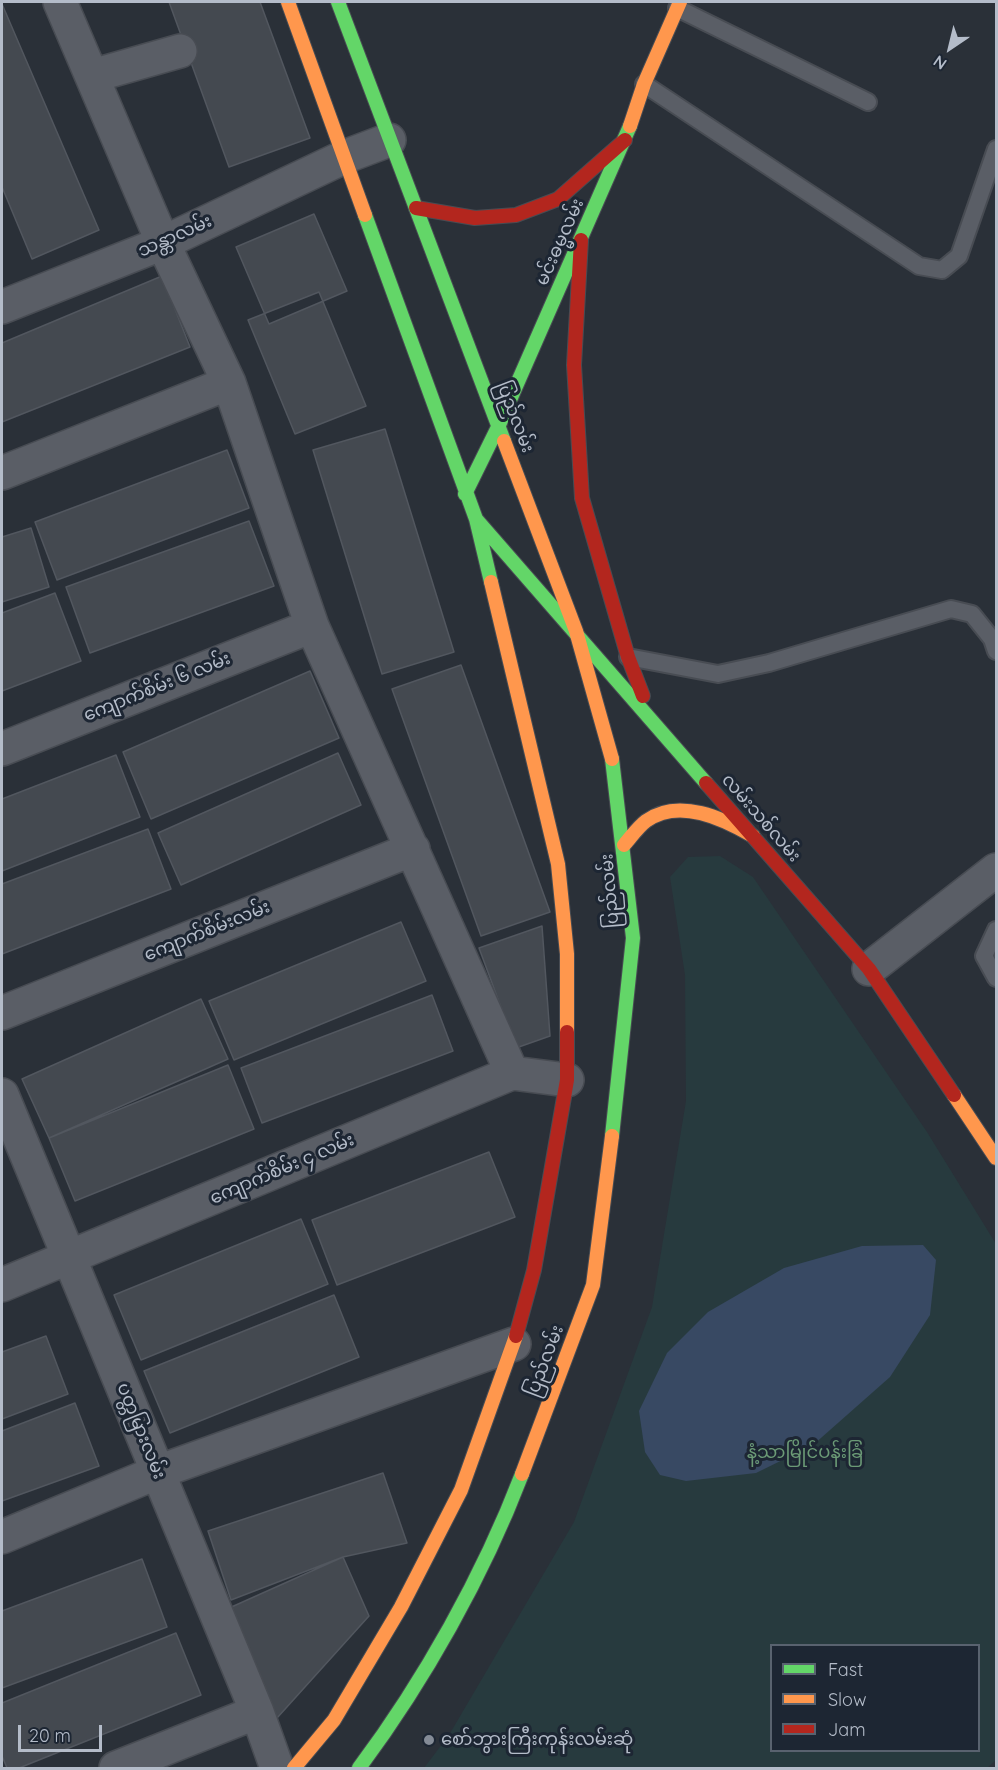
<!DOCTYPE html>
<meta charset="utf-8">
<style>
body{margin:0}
#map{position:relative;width:998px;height:1770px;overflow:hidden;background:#2a3038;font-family:Quicksand,sans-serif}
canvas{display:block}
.frame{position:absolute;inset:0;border:3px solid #b4bcc9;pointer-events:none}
.legend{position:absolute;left:770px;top:1644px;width:210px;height:108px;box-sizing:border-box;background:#1d2633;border:2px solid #59626f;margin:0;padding:8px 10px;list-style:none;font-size:18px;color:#b4bcc9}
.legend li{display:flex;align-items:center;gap:12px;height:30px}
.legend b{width:30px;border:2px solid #59626f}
.north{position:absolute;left:920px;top:18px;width:60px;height:60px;-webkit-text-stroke:4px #1d2633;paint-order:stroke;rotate:215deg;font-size:16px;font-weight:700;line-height:24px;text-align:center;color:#b4bcc9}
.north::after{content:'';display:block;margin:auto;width:21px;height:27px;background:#b4bcc9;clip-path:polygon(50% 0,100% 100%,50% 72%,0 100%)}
.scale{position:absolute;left:18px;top:1725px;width:84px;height:27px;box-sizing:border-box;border:3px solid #b4bcc9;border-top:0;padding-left:8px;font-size:18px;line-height:21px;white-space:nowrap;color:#b4bcc9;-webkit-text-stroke:4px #1d2633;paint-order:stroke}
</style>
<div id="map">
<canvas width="998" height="1770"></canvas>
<div class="frame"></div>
<ul class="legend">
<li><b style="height:8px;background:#63d668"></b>Fast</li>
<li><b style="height:8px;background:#ff974d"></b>Slow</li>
<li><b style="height:8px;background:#b3261e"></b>Jam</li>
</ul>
<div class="north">N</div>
<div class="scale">20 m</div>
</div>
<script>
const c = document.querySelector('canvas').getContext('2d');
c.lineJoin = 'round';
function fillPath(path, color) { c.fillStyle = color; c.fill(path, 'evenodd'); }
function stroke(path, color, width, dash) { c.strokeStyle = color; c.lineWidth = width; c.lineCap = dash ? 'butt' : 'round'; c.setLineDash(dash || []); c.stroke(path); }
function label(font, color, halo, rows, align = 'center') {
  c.font = font + ' Quicksand,"Noto Sans Myanmar",sans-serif'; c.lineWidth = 6; c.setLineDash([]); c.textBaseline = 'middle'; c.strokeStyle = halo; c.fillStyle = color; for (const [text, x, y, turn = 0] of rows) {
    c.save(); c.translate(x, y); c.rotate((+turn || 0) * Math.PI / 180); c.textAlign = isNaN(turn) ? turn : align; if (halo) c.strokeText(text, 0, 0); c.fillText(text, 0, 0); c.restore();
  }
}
const green = new Path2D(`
 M720 856 753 877 927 1132 996 1244V1760L987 1768H424L449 1735 574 1522 652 1307 686 1101 685 975 670 877 688 857ZM772 1646H978V1750H772Z`);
const water = new Path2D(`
 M923 1245 936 1260 930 1315 890 1377 813 1445 756 1473 686 1481 660 1475 645 1452 639 1411 667 1353 708 1312 784 1268 862 1246Z`);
const building = new Path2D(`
 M169 2H260L310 138 229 167Z
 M2 4 99 230 32 259 2 187Z
 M314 214 347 291 269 324 236 247Z
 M162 276 190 347 2 422V343Z
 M319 292 366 406 295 434 248 320Z
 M385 429 454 652 382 674 313 450Z
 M227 450 249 508 57 580 35 522Z
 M249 521 274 586 90 653 66 587Z
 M31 528 49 587 2 602V537Z
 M55 593 81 661 2 691V613Z
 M461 665 550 912 481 936 392 689Z
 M310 671 339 738 151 819 123 752Z
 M338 753 361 805 181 885 158 833Z
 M116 755 140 817 2 871V799Z
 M148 829 171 889 2 954V884Z
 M401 922 426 981 234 1060 209 1001Z
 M542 926 550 1036 516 1048 479 948Z
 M432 995 453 1051 262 1123 241 1068Z
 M201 999 228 1059 49 1138 22 1079Z
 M228 1065 254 1129 75 1201 49 1138Z
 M489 1152 515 1217 337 1285 312 1220Z
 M301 1219 328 1284 141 1360 114 1295Z
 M334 1295 359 1357 170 1433 144 1371Z
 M46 1336 68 1394 2 1419V1352Z
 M75 1403 99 1466 2 1501V1431Z
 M383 1473 407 1543 343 1557 231 1600 208 1531Z
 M343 1557 369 1616 277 1718 227 1609Z
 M142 1559 167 1627 2 1688V1611Z
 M176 1633 201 1695 19 1768H7L2 1756V1703Z`);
const lane = new Path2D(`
 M677 8 868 102
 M644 84 919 266 942 270 959 256 996 149
 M628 657 718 674 769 663 951 609 972 614 992 639 996 651
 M996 930 984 956 996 978`);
const street = new Path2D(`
 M60 2 163 243 229 383 312 626 512 1073
 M92 76 180 51
 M2 307 163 243 344 157 389 140
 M2 473 229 383
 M2 749 312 626
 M869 969 996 870
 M2 1013 413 849
 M2 1095 257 1712 277 1768
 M2 1285 512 1073 567 1080
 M2 1537 158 1472 514 1344
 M116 1768 257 1712`);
const fast = new Path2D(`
 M338 2 504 441
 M365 215 476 519 491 582
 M465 494 499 425 630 126
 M476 519 706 783
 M612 759 633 938 612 1136
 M359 1768C424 1681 483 1576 522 1474`);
const slow = new Path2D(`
 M288 2 365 215
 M630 126 644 84 680 2
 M504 441 576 631 612 759
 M491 582 558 864 567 954V1032
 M624 845C631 837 638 827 646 821 679 797 724 819 753 836
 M954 1095 996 1158
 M522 1474 593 1285 612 1136
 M294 1768 334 1720 401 1607 461 1490 516 1336`);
const jam = new Path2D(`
 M416 208 475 218 516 215 558 199 625 140
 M581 240 574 365 582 498 628 657 643 696
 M706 783 869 969 954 1095
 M516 1336 534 1270 567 1080V1032`);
const markers = [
 [429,1740,6,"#848b96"]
];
const streetNames = [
 ["သန္တာလမ်း",175,236,-24],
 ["မင်းဓမ္မလမ်း",560,242,-66],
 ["ပြည်လမ်း",515,417,69],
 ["ကျောက်စိမ်း ၆ လမ်း",157,687,-22],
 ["လမ်းသစ်လမ်း",761,818,49],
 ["ပြည်လမ်း",610,891,-95],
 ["ကျောက်စိမ်းလမ်း",207,931,-22],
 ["ကျောက်စိမ်း ၄ လမ်း",282,1169,-23],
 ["ပြည်လမ်း",545,1361,-69],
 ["ပတ္တမြားလမ်း",141,1431,68]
];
const parkNames = [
 ["နံ့သာမြိုင်ပန်းခြံ",805,1453]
];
const poiNames = [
 ["စော်ဘွားကြီးကုန်းလမ်းဆုံ",441,1740]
];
fillPath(green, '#273a3e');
fillPath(water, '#384963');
fillPath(building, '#444950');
stroke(building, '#52575f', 1.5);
stroke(lane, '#484c53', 20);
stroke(street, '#484c53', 36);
stroke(fast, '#484c53', 16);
stroke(slow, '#484c53', 16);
stroke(jam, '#484c53', 16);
stroke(lane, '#5a5e66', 16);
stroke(street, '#5a5e66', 33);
stroke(fast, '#63d668', 14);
stroke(slow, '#ff974d', 14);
stroke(jam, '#b3261e', 14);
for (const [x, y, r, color] of markers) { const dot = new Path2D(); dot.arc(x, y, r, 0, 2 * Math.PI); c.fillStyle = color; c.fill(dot); stroke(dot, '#1d2633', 2); }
label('18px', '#b4bcc9', '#1d2633', streetNames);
label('18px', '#6b9a76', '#1d2633', parkNames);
label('18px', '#b4bcc9', '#1d2633', poiNames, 'left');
</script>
